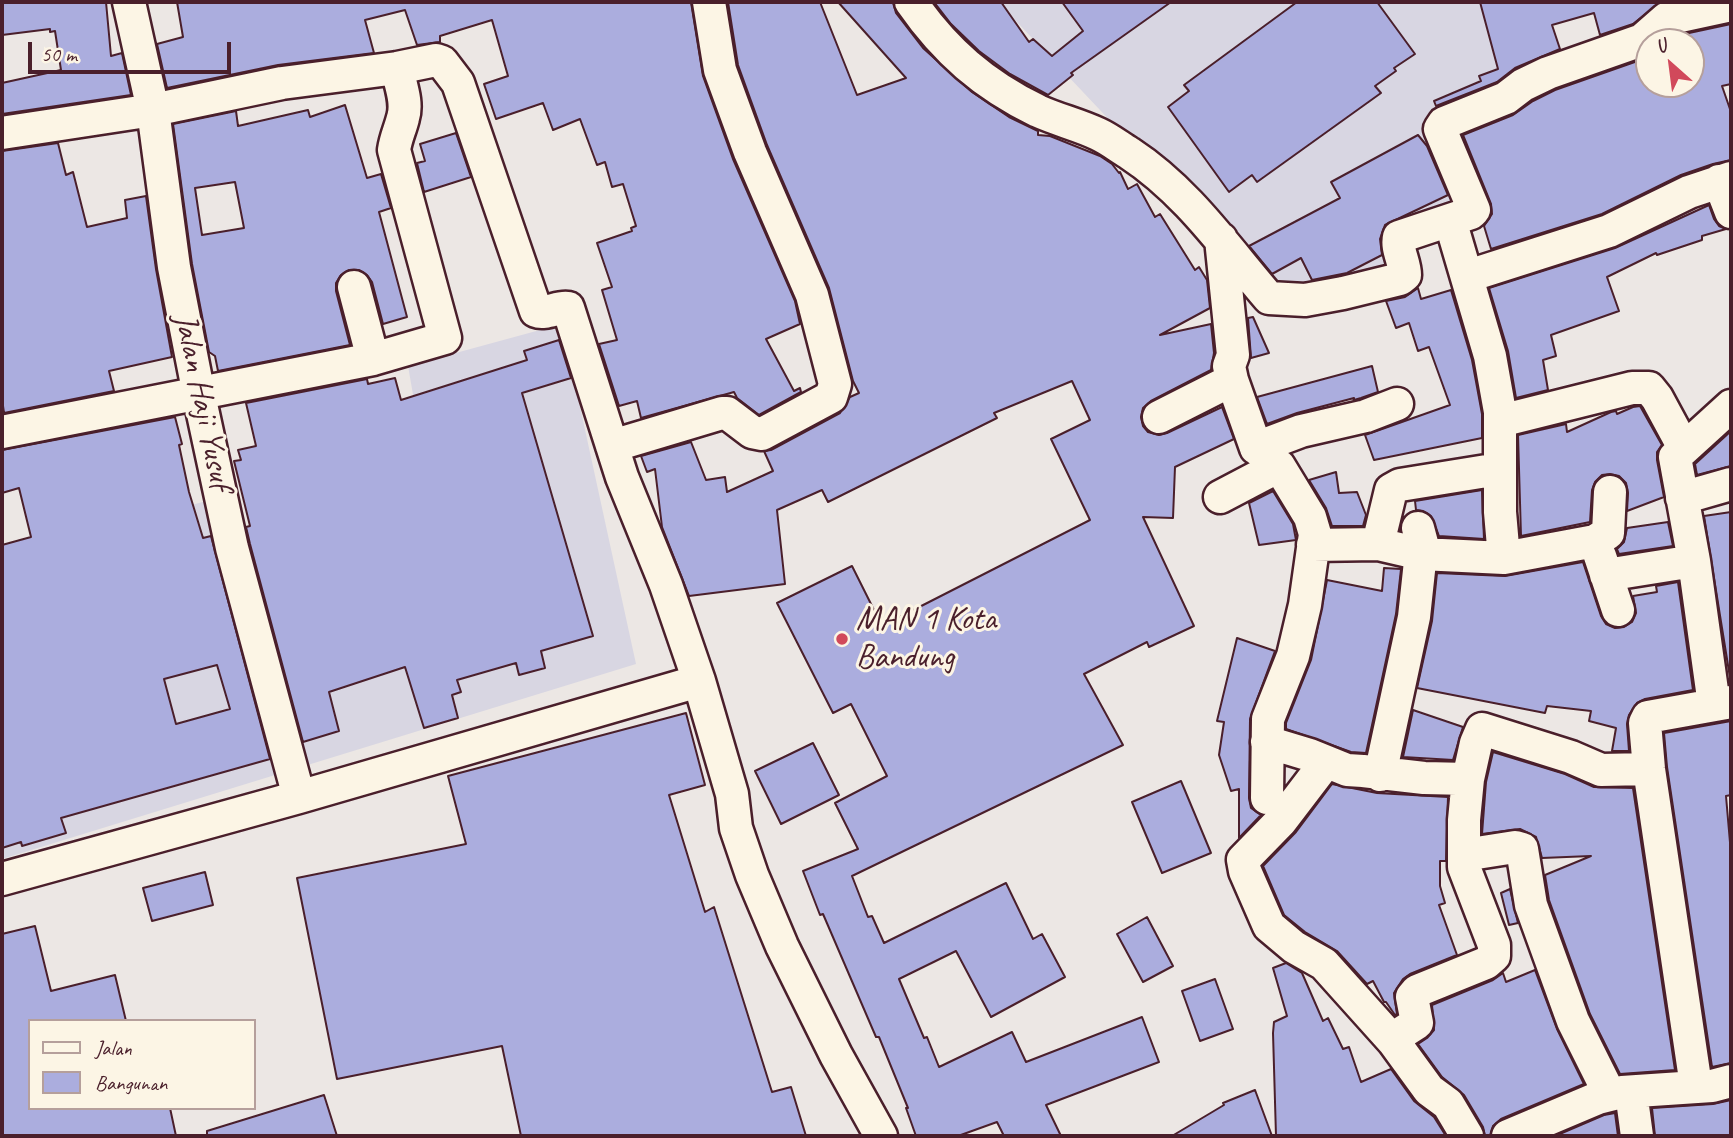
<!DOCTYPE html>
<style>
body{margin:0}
#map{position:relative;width:1733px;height:1138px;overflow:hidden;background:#ece7e4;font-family:Caveat,sans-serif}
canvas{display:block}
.frame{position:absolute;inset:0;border:4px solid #4a1f2b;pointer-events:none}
.legend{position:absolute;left:28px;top:1019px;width:228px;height:91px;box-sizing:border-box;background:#fcf5e5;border:2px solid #b59f9b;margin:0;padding:9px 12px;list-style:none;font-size:21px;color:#4a1f2b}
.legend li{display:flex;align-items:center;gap:14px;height:35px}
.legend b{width:35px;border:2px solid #b59f9b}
.north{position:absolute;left:1635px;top:28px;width:70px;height:70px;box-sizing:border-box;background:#fcf5e5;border:2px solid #b59f9b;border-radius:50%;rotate:332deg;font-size:19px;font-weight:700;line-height:28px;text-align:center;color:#4a1f2b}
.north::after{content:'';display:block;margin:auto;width:24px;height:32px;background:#d1495b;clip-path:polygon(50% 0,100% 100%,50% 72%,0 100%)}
.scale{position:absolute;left:28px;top:42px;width:203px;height:32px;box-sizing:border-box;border:4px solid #4a1f2b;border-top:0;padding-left:9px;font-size:21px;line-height:24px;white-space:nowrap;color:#4a1f2b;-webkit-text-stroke:5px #fcf5e5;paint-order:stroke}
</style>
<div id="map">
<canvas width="1733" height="1138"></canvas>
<div class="frame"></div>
<ul class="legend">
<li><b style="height:9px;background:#fcf5e5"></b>Jalan</li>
<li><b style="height:19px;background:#abadde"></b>Bangunan</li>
</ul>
<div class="north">U</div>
<div class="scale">50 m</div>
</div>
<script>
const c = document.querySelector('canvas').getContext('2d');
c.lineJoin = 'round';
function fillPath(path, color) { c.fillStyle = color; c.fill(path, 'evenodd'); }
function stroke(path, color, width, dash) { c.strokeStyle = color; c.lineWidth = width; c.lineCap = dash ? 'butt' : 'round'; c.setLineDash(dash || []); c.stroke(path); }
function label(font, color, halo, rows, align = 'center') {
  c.font = font + ' Caveat,sans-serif'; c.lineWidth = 6; c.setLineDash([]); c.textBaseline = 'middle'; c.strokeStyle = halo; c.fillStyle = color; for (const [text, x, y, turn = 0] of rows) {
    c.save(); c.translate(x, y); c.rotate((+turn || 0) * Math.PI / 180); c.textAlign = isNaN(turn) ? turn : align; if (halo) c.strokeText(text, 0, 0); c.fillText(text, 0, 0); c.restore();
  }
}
const built = new Path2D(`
 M998 2H1494L1511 86 1444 111 1469 204 1396 225 1400 266 1268 288Z
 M562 324 636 664 2 859V556L225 496 236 529 428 480 408 366Z`);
const building = new Path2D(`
 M2 2H106L111 56 122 53 131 95 2 114V83L61 70 55 31 50 32V29L2 35Z
 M177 2H691L703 76 733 159 795 301 800 324 766 339 794 391 800 388 801 392 759 415 737 398 734 392 641 418 637 401 619 406 599 344 617 340 602 290 612 287 597 243 632 231 631 228 636 226 623 184 612 187 605 162 597 165 580 119 553 130 543 103 496 119 484 84 508 76 492 20 440 36V42L417 45 405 10 365 20 374 53 278 65 167 88 157 44 183 37Z
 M728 2H820L857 95 906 78 838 2H893L896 13 923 48 972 92 1009 117 1038 131V135L1050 136 1100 156 1112 164 1119 173 1120 172 1128 189 1137 184 1155 217 1160 214 1195 270 1199 267 1207 280 1210 308 1160 335 1211 324 1214 353 1211 370 1151 401 1143 408 1141 417 1143 426 1148 432 1159 435 1167 433 1222 407 1234 439 1175 467 1173 518 1143 517 1194 626 1149 647 1147 642 1084 674 1123 745 852 876 868 917 872 916 884 943 1006 883 1033 939 1042 934 1065 977 991 1017 956 951 899 979 924 1038 927 1037 939 1067 1012 1032 1026 1062 1142 1017 1159 1062 1046 1105 1061 1136H1004L997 1122 958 1136H916L906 1108H908L879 1037H876L823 914 820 915 803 871 858 849 835 803 887 776 851 704 833 713 777 603 852 566 882 626 1090 520 1051 439 1090 420 1072 381 994 413 997 418 828 502 822 490 777 510 785 584 689 596 662 527 655 469 647 472 641 456 691 442 706 480 725 477 727 492 773 471 764 451 771 450 840 413 850 397 859 393 853 381 829 288 767 145 738 65Z
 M934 2H1001L1029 42 1033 39 1052 56 1083 31 1062 2H1171L1071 73 1073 75 1048 95 1010 74 979 51 951 24Z
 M1297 2H1377L1415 54 1394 68 1396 71 1375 86 1381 93 1257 182 1252 175 1229 192 1168 107 1189 91 1184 85Z
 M1480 2H1661L1633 24 1600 35 1594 13 1552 25 1560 49 1515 68 1497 82 1436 106 1434 101 1481 81 1479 76 1498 69Z
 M1731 24V84L1722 86 1731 112V160L1713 164 1681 175 1602 214 1491 249 1484 226 1492 214 1491 204 1463 135 1513 115 1533 101 1555 90 1649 57V84H1691V42H1668L1675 36Z
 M345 105 367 178 381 174 391 208 379 212 407 317 383 324 372 282 367 275 359 270H349L341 275 336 283V291L350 345 218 371 215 356 209 352 192 264 173 124 236 111 238 126 308 110 310 117ZM235 182 244 228 202 235 195 188Z
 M456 133 471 177 424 192 417 163 425 161 420 144Z
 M1418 135 1427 146 1448 195 1385 225 1380 239 1382 255 1347 273 1312 280 1301 258 1272 274 1249 246 1340 198 1331 182Z
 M58 143 66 175 73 172 87 227 127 218 125 200 146 196 156 269 172 357 109 371 114 391 4 413 2 399V151Z
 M1709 205 1714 219 1719 226 1726 229 1702 236V240L1657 255 1656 253 1607 277 1619 311 1551 335 1556 356 1543 360 1548 390 1516 398 1508 351 1489 288 1615 248Z
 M1418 288 1421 299 1451 290 1472 360 1482 414V438L1374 460 1365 435 1450 405 1429 347 1418 351 1409 323 1396 328 1386 301 1405 297Z
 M1253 317 1269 353 1251 358 1248 318Z
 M559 340 571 378 522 393 593 636 541 651 545 668 519 675 516 663 457 680 461 692 452 695 458 718 424 728 405 667 329 692 339 731 303 742 250 544 246 527 250 526 234 461 241 460 238 450 256 446 246 403 367 379 368 384 395 378 401 400 527 360 524 351Z
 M1372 366 1378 392 1361 398 1354 400V398L1297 413 1267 424 1257 397Z
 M1640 406 1662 445 1657 452V460L1664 497 1627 511 1628 493 1626 483 1619 476 1610 474 1602 475 1595 482 1592 490 1590 522 1521 536 1518 435 1566 424 1567 432 1611 412 1616 411 1617 414 1633 407Z
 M175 417 182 444 179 445 189 492 203 538 211 536 270 759 61 818 66 833 22 846 21 842 2 848V545L31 537 19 488 2 493V450ZM217 665 230 709 176 724 164 679Z
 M1731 431V466L1697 475 1695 464Z
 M1336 472 1339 493 1357 492 1366 515 1363 526H1332L1326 508 1309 480Z
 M1482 490 1484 539 1439 536 1431 516 1423 511 1416 510 1415 501Z
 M1273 491 1293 524 1296 540 1259 545 1249 503Z
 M1731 512V684L1704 516Z
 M1668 522 1673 546 1619 554 1617 549 1624 542 1627 528Z
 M1583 562 1601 616 1606 624 1615 628 1624 627 1632 622 1636 613 1633 596 1657 592 1656 586 1678 582 1693 690 1645 699 1637 703 1629 715 1627 724 1629 751H1612L1616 728 1589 721 1591 711 1547 706 1545 713 1417 688 1432 621 1437 573 1505 576Z
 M1384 568 1401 569 1396 614 1366 753 1351 752 1286 729V723L1311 660 1327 580 1382 591Z
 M1237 638 1275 651 1250 719 1249 798 1251 808 1261 815 1239 838V789L1231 791 1219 755 1224 722 1217 721Z
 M1413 710 1463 727 1453 760 1403 757Z
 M686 713 705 785 669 795 705 912 714 907 772 1092 791 1087 806 1136H521L502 1046 337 1079 297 878 466 844 448 776Z
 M1731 721V795L1726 796 1731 854V1063L1712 1067 1667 767 1664 733Z
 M813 743 839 795 781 824 755 771Z
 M1493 752 1565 774 1594 787 1633 788 1675 1070 1620 1074 1590 1014 1549 900 1545 875 1591 856 1542 858 1536 837 1520 829 1482 834 1486 782Z
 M1181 781 1211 853 1162 873 1132 802Z
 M1332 784 1377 793 1448 797 1446 861H1440V886L1445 903 1439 905 1457 955 1410 974 1403 979 1394 993 1397 1014 1395 1015 1386 1002H1384L1373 981 1367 984 1337 951 1305 932 1284 915 1263 866 1296 832Z
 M205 872 213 905 152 921 143 888Z
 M1510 889 1518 923 1509 925 1501 893Z
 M1147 917 1173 966 1143 982 1117 934Z
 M35 926 51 991 115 975 126 1021H30V1108H170L176 1136H2V934Z
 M1286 963 1302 973 1323 1021 1328 1018 1343 1049 1349 1047 1361 1082 1391 1069 1414 1101 1434 1117 1446 1136H1276L1273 1033 1274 1022 1287 1016 1273 968Z
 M1535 970 1557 1029 1584 1084 1501 1119 1493 1126 1490 1136H1485L1483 1127 1464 1095 1442 1077 1418 1044 1427 1038 1434 1030 1432 1005 1493 980 1503 973 1506 982Z
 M1215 979 1233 1029 1200 1041 1182 991Z
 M1255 1090 1272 1136H1172L1224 1105 1223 1103Z
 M324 1095 337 1136H207V1131Z
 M1731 1100V1136H1655L1652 1108 1713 1104Z
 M1615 1113 1618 1136H1555L1604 1115Z`);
const street = new Path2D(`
 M129 2 153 110 174 267 199 395 232 548 299 797
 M911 2C945 51 984 85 1038 111 1058 120 1079 125 1098 134 1109 139 1119 147 1129 153 1187 191 1225 247 1269 298L1305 300 1343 293 1400 279 1405 275C1405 262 1396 249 1399 237L1471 213 1474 210 1440 129 1444 123 1506 98 1523 85 1548 73 1642 40 1666 19 1731 5
 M2 133 153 110 282 83 397 68 436 60 442 62 458 83 536 311C546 315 558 306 568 308L622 477 666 585 699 681 732 794 736 828 752 875 782 946 836 1055 881 1136
 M1719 181 1731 212
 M1450 220 1490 356 1500 412V512L1504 558
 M1221 239 1233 355 1229 366 1232 380 1256 448 1279 466 1310 517 1315 534 1305 605 1293 656 1268 719 1267 798
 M1468 276 1609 231 1689 192 1731 178
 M354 287 373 359
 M1159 417 1232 380
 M1500 421 1632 388H1649L1657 398 1684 448
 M2 432 373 359 445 338 394 150C396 137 400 130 403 118 408 102 400 84 397 68
 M612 446 722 413H727L752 432 762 434 831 397 835 384 812 295 750 152 720 70 709 2
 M1256 448 1301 431 1366 416 1397 404
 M1220 497 1279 466
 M1682 498 1731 484
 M1378 544 1421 554 1504 558 1595 541 1608 533 1610 492
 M1313 545 1378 544 1391 490 1400 485 1499 469
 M1600 556 1618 610
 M1606 575 1694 561
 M1714 705 1694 561 1675 457 1731 406
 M1267 742 1310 755 1347 770 1363 771 1424 778 1468 779 1476 743 1482 729 1571 757 1601 770 1649 769
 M1326 762 1281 821 1243 860 1245 871 1269 926 1294 947 1324 964 1394 1042 1429 1090 1448 1104 1467 1136
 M1380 775 1414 617 1422 543 1418 528
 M1464 855 1515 847 1522 849 1531 905 1573 1021 1610 1095
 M2 879 299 797 699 681
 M1392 1039 1417 1023 1412 997 1417 991 1486 963 1494 956V945L1464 867V820L1468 779
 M1696 1086 1649 769 1645 723 1648 717 1731 702
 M1631 1092 1637 1136
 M1508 1136 1598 1098 1622 1092 1712 1086 1731 1081`);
const markers = [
 [842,639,7,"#d1495b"]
];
const streetNames = [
 ["Jalan Haji Yusuf",202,402,78]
];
const poiNames = [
 ["MAN 1 Kota",856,620],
 ["Bandung",856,658]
];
fillPath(built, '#d8d6e2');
fillPath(building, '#abadde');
stroke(building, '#4a1f2b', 2);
stroke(street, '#4a1f2b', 37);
stroke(street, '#fcf5e5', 32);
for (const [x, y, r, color] of markers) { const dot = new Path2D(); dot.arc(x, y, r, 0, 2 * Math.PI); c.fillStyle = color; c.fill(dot); stroke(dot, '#fcf5e5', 2.5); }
label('33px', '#4a1f2b', '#fcf5e5', streetNames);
label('33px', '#4a1f2b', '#fcf5e5', poiNames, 'left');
</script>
